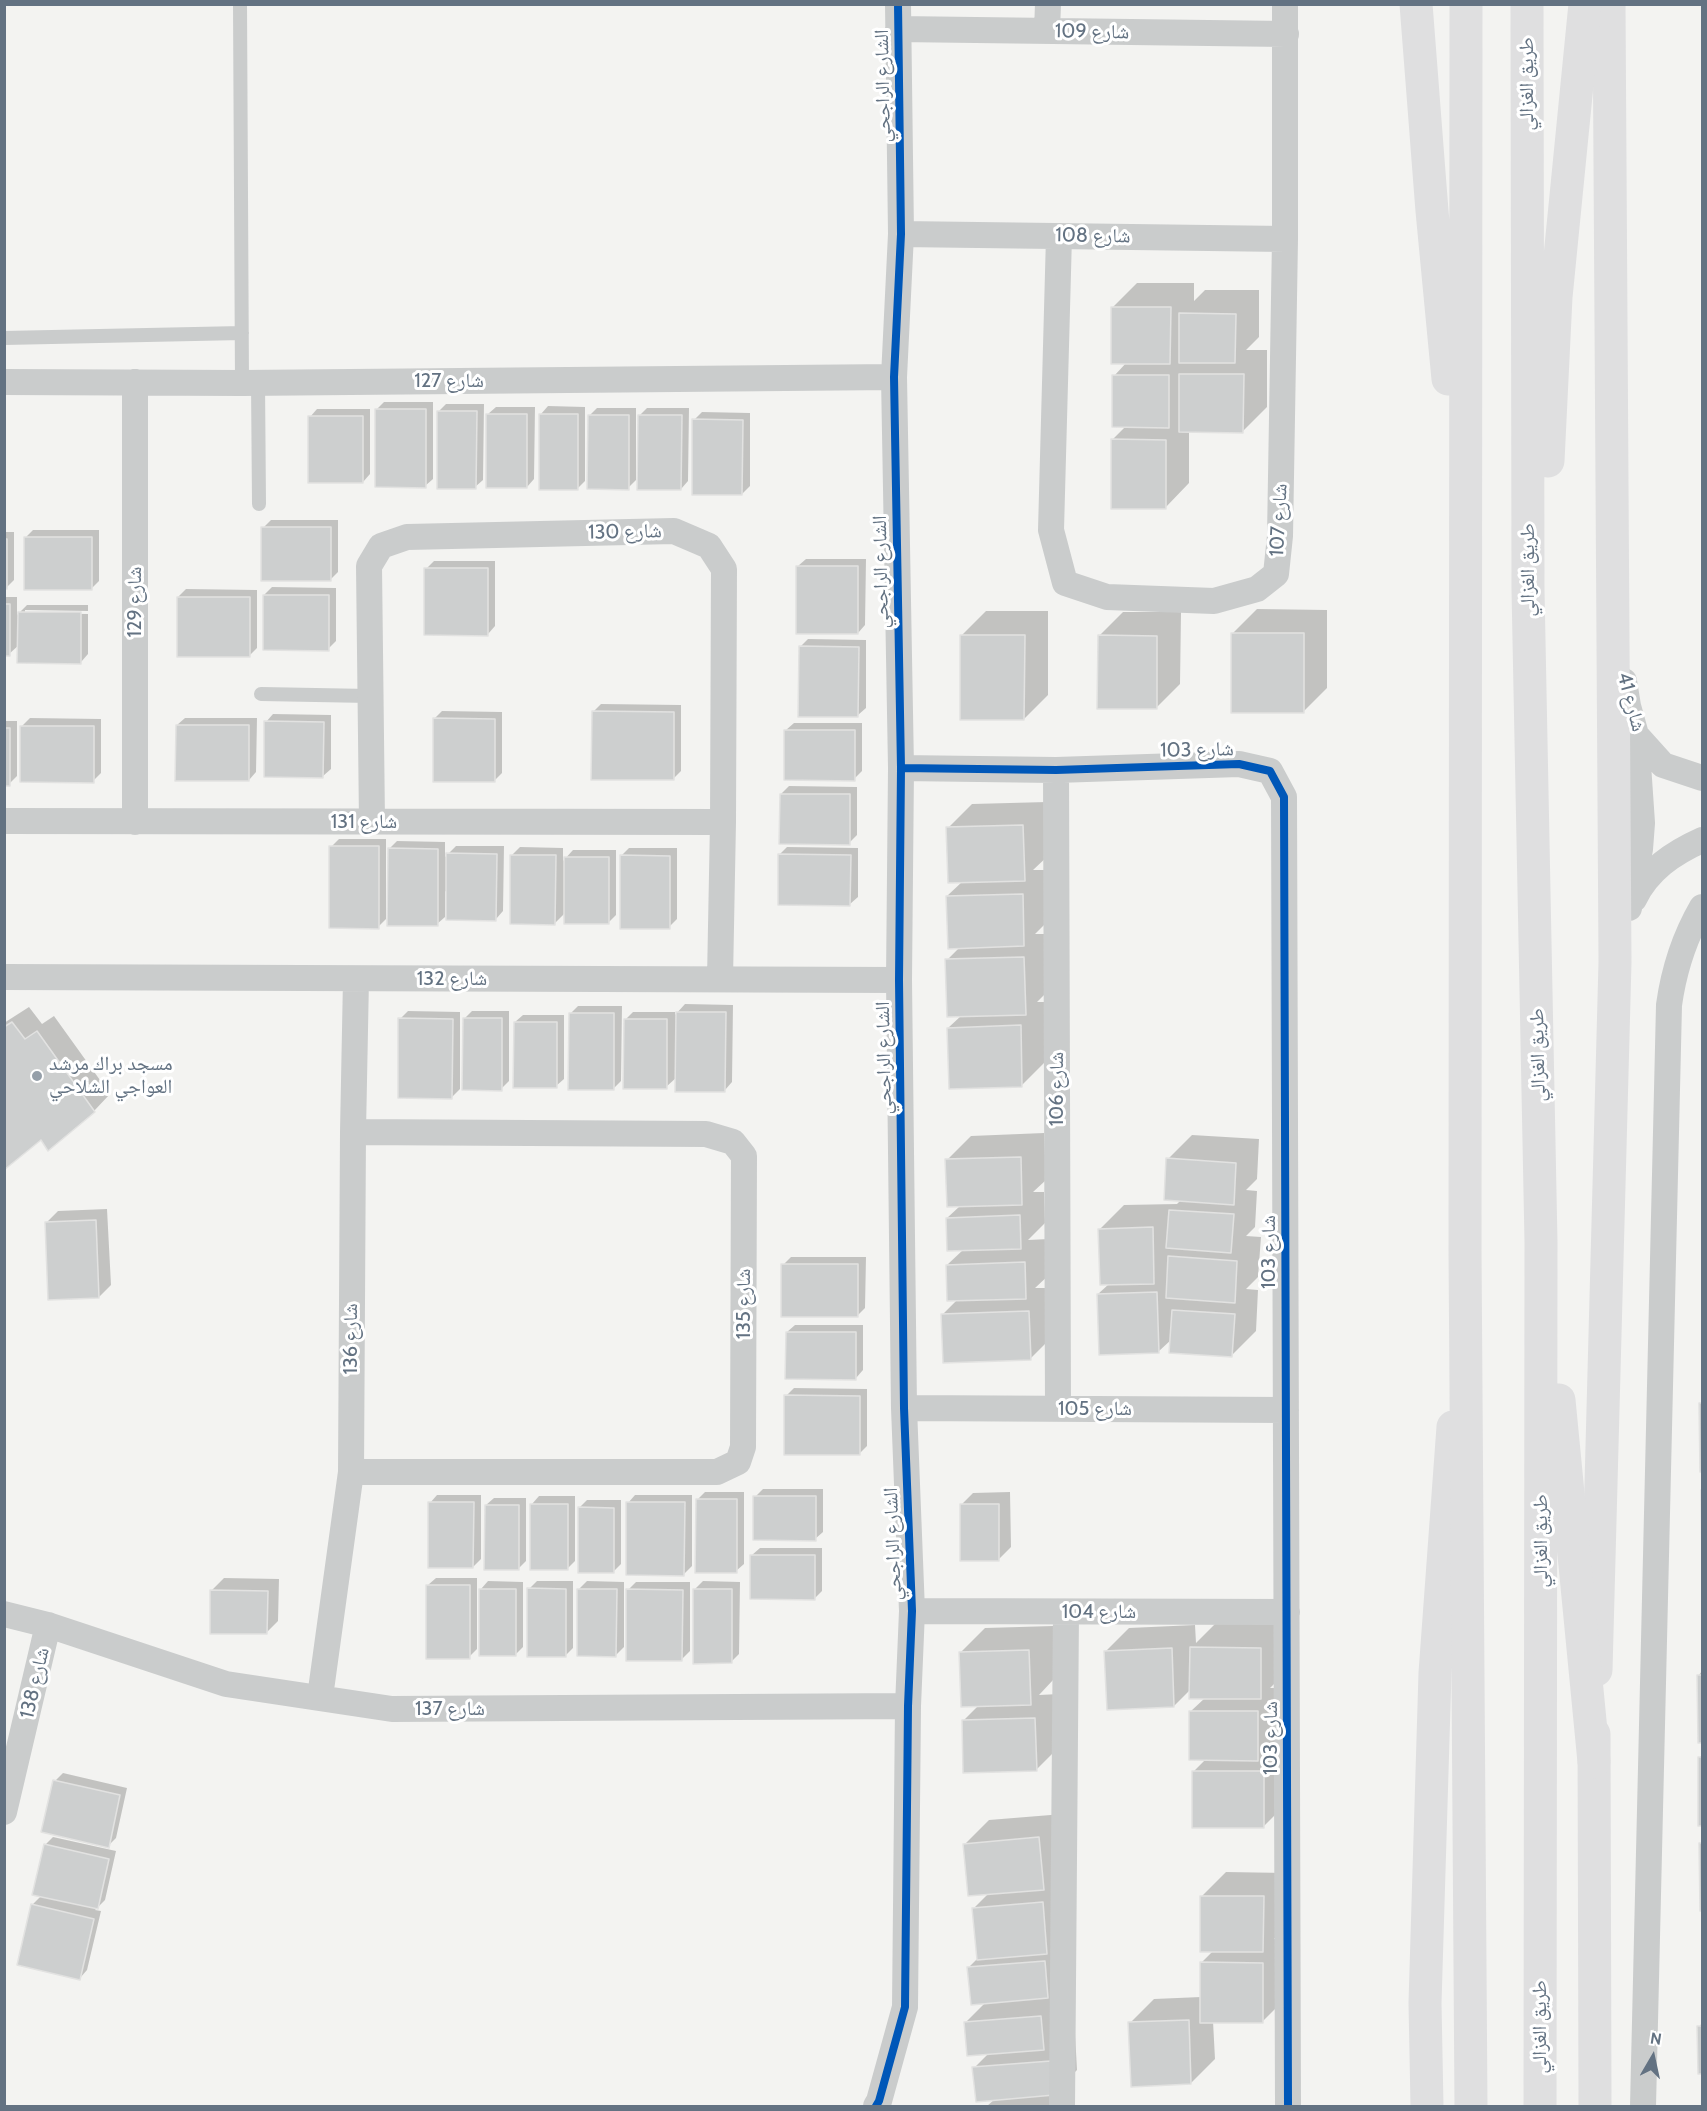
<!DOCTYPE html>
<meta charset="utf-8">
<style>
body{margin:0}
#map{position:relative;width:1707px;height:2111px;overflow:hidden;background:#f3f3f1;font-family:Cabin,sans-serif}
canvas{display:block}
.frame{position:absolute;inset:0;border:6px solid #637282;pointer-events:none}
.north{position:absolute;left:1623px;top:2027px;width:60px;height:60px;-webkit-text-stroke:4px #fff;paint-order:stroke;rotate:9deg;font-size:16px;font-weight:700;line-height:24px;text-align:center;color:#637282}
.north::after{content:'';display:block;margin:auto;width:21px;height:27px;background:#637282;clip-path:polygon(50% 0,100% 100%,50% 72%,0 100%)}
</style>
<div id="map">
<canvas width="1707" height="2111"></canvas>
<div class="frame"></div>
<div class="north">N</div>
</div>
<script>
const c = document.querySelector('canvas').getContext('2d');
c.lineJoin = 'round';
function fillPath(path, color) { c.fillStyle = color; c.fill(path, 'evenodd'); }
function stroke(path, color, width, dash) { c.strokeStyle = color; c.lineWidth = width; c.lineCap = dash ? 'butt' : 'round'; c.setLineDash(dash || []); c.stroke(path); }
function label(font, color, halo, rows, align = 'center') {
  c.font = font + ' Cabin,"Noto Naskh Arabic",sans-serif'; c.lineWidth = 6; c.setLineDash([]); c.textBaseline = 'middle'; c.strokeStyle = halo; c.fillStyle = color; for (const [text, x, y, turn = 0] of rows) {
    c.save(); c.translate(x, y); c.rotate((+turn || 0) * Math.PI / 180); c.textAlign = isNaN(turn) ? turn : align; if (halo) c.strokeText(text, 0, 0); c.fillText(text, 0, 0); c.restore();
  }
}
const shadow = new Path2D(`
 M1137 283H1194V301L1205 290H1259V337L1246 350H1267V407L1243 431H1189V483L1165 508 1112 440 1126 426 1114 376 1127 362 1113 307Z
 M384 402H433V479L425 486 376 410Z
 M446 404H484L483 480 475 487 438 412Z
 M548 406 585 407V481L577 489 541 414Z
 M496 407H535L534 479 527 487 488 414Z
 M597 408H636V480L628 488 589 416Z
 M647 408H689L688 481 681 489 639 416Z
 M317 409H370V474L363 482 310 417Z
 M702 412 750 413V486L742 494 694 420Z
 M271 520H338V572L330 580 263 528Z
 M33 530H99V581L91 589 26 537Z
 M4 532H14V580L6 588H4Z
 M806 559H866L865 625 858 633 798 566Z
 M434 561H495V626L488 634 426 569Z
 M272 587 336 588V641L328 649 264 595Z
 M186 589 257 590V648L249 656 178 597Z
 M4 597H17V615L27 605H88V611L25 610V613L88 614V654L81 662 19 645 9 654H4Z
 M1257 609 1327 610V688L1303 712 1233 633Z
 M986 611H1048V695L1024 719 962 635Z
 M1123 612H1181L1180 684 1156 708 1099 636Z
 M808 639 866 640V708L858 715 800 647Z
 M601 704 681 705V771L673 779 593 712Z
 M442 711 502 712V773L494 781 434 719Z
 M273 714 331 715V769L323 776 266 722Z
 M30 718 101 719V773L93 781 22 726Z
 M185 718H257L256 772 249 780 177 725Z
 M4 721H17V776L9 784H4Z
 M794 723H862V771L854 779 786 730Z
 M789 786 857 787V835L849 843 781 794Z
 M1047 802 1049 855 1033 870H1047L1048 921 1035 934H1048L1050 989 1037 1002H1044L1046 1061 1022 1085 948 1028 962 1015 947 960 960 947 947 896 963 881 948 828 972 804Z
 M339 839H386V919L378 927 331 847Z
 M397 841 445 842V857L456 846H504L503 911 496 919 445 891V917L437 924 389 849Z
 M520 847 563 848V861L573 850H616V915L608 923 566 912 555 923 512 855Z
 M787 847 858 848V897L850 904 779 855Z
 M629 848H677V919L669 927 621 856Z
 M685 1004 733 1005 732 1082 725 1090 677 1077 666 1087 625 1020 633 1012H675V1015Z
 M578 1006H622L621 1081 614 1088 570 1014Z
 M29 1007 42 1024 54 1016 110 1094 94 1111 48 1149 41 1137 4 1168V1023Z
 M408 1011 460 1012V1089L452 1097 400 1019Z
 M472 1011H509V1081L501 1089 464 1019Z
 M523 1015H564V1079L556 1086 515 1022Z
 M1044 1133 1046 1180 1033 1192H1044L1045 1223 1028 1240 1049 1239 1050 1274 1035 1288H1053L1054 1335 1030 1359 943 1314 957 1300 947 1265 964 1249 947 1218 960 1206 947 1160 971 1136Z
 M1192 1135 1259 1139 1257 1179 1246 1190 1257 1191 1255 1227 1246 1236 1261 1237 1258 1277 1246 1289 1258 1290 1256 1331 1232 1355 1172 1339 1158 1352 1098 1294 1109 1284 1100 1229 1124 1205 1177 1204 1181 1200 1168 1159Z
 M107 1209 111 1285 99 1297 46 1223 58 1211Z
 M791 1257H866L865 1308 857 1316 783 1265Z
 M795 1325H863V1370L856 1378 787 1332Z
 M794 1388 867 1389V1446L859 1454 786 1396Z
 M1702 1402V1471H1701V1404Z
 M763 1489H823V1532L815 1539 755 1497Z
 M705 1492H744V1564L736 1571 697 1500Z
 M1010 1492 1011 1547 999 1559 961 1505 973 1493Z
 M437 1495H481V1559L473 1567 430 1503Z
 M635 1495H692V1566L684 1574 628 1503Z
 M539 1496H575V1561L567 1569 532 1504Z
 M494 1498H526V1561L518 1569 486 1505Z
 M587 1500H621V1564L613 1572 579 1508Z
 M760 1548H822V1591L814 1599 752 1555Z
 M224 1578 279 1579 278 1621 266 1633 212 1590Z
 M436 1578H477V1649L469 1657 428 1585Z
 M488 1581 523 1582V1647L515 1655 481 1589Z
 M537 1581H573V1648L565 1656 529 1589Z
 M587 1581 624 1582V1647L616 1655 579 1589Z
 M703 1581 740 1582 739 1654 731 1662 695 1589Z
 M636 1582H690V1651L682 1659 628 1590Z
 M1215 1624H1284V1674L1270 1688H1282L1281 1735 1269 1747 1287 1748V1803L1263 1827 1194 1771 1206 1759 1191 1711 1205 1698 1191 1689 1174 1706 1105 1652 1129 1628 1195 1625 1196 1643Z
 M1053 1626 1054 1679 1039 1695 1059 1694 1060 1746 1036 1770 963 1721 979 1705 961 1652 985 1628Z
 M1702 1671V1742H1699V1675Z
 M1702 1755V1825H1700L1699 1758Z
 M63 1773 127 1788 116 1838 108 1846 55 1781Z
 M1063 1814 1077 2070 1064 2083H1073L1075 2106H987L995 2099 974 2068 989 2053 965 2023 986 2002 969 1967 978 1958 974 1908 990 1892 965 1844 989 1820Z
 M53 1837 116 1851 105 1900 95 1910 101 1911 87 1970 80 1978 32 1905 42 1895 45 1845Z
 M1702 1841V1910H1701V1843Z
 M1226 1872 1287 1873V1926L1274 1939H1286V1998L1262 2022 1213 2021 1215 2059 1191 2083 1130 2023 1154 1999 1201 1997V1963L1214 1950 1202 1896Z
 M1702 2023V2073H1700L1699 2027Z`);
const building = new Path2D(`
 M1111 307H1171L1170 364H1111Z
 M1179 313 1236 314 1235 363H1179Z
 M1179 374H1244L1243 433 1179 432Z
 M1112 375H1169V428L1112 427Z
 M375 409H426V488L375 487Z
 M437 411H477L476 489H437Z
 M486 414H527V488H486Z
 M539 414H578V490H539Z
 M588 415H629V490L587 489Z
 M638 415H682L681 490H637Z
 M308 416H363V483H308Z
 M692 419 743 420 742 495H692Z
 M1111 439 1166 440V509H1111Z
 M261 527H331V581H261Z
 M24 537H92V590H24Z
 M4 539H7V589H4Z
 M796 566H858V634H796Z
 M424 568H488V636L424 635Z
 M263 595H329V651L263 650Z
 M177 597H250V657H177Z
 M4 604H10V656H4Z
 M18 612H81V664L17 663Z
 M1231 633H1304V713H1231Z
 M960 635H1025L1024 720H960Z
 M1098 635 1157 636V709H1097Z
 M799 646 859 647 858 717H798Z
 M592 711 674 712V780H591Z
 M433 718 495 719V782H433Z
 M264 721 324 722 323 778 264 777Z
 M176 725H249V781H175Z
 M20 726H94V783L20 782Z
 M4 728H10V786H4Z
 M784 730H855V781L784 780Z
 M780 794H850V845L779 844Z
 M1023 825 1025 881 948 883 946 827Z
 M329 846H379V929L329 928Z
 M388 848 438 849V926H387Z
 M446 853 497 854 496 921 446 920Z
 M778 854 851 855 850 906 778 905Z
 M510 855H556L555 925 510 924Z
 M620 855 670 856V929H620Z
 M564 857H609V924H564Z
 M1023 894 1024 946 948 949 946 896Z
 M1024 957 1026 1015 947 1017 945 959Z
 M676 1012H726L725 1092H675Z
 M569 1013H614V1090H568Z
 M398 1018 453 1019 452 1099 398 1098Z
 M463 1018H502V1091L462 1090Z
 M624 1019H667V1089H623Z
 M12 1022 25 1039 37 1031 95 1112 48 1151 41 1140 4 1170V1027Z
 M514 1022H557V1088H513Z
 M1021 1025 1022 1087 949 1089 947 1028Z
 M1021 1157 1022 1205 947 1207 945 1159Z
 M1166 1158 1236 1163 1234 1205 1164 1200Z
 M1169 1210 1234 1214 1231 1253 1166 1248Z
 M1020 1215 1021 1249 947 1251 946 1218Z
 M96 1220 99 1298 48 1300 45 1222Z
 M1153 1227 1154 1284 1100 1285 1098 1229Z
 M1168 1256 1237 1261 1235 1303 1166 1298Z
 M1025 1262 1026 1299 947 1301 946 1265Z
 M781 1264H858V1317H781Z
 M1157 1292 1159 1353 1099 1355 1097 1294Z
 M1172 1310 1235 1314 1232 1357 1169 1353Z
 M1029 1311 1031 1360 943 1363 941 1314Z
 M786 1332H856V1380L785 1379Z
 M784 1395 860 1396V1455H784Z
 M1699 1403H1702V1472H1700Z
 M1701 1490H1702V1559Z
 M753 1496H816V1541L753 1540Z
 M696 1499H737V1573H695Z
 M428 1502H474L473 1568H428Z
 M626 1502H685L684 1576 626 1575Z
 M530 1504H568V1570H530Z
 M960 1504H999V1561H960Z
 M485 1505H519V1570H484Z
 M578 1507 614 1508V1573H578Z
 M750 1555H815V1600L750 1599Z
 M426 1585H470V1659H426Z
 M527 1588 566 1589V1657H527Z
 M479 1589H516V1656H479Z
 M577 1589H617L616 1657 577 1656Z
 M626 1589 683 1590 682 1661H626Z
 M693 1589H732V1663L693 1664Z
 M210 1590 268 1591 267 1634H210Z
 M1190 1647 1261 1648V1699H1189Z
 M1172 1648 1174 1707 1107 1710 1104 1651Z
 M1029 1650 1031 1705 961 1707 959 1652Z
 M1697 1675H1702V1743H1698Z
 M1189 1711H1258V1761L1189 1760Z
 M1035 1718 1037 1771 963 1773 962 1720Z
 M1698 1757H1702V1826H1698Z
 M1192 1771H1264V1828H1192Z
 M53 1780 120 1795 109 1848 41 1832Z
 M1039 1837 1044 1890 968 1896 963 1844Z
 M1699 1843H1702V1911H1700Z
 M44 1844 109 1859 98 1909 32 1895Z
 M1200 1896H1264L1263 1952H1200Z
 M1043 1902 1047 1954 977 1960 972 1908Z
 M31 1904 94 1919 80 1980 17 1965Z
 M1045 1961 1048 1998 971 2005 967 1967Z
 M1200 1962 1263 1963V2023H1200Z
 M1041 2016 1044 2050 967 2056 964 2022Z
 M1189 2020 1191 2084 1131 2087 1128 2022Z
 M1697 2026H1702V2074H1698Z
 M1051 2061 1054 2095 976 2102 972 2067Z`);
const lane = new Path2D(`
 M240 4 242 383
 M4 338 242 333
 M258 382 259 504
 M261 694 370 696`);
const street = new Path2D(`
 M898 29 1286 34
 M1047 31 1048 4
 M901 234 1285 239
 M1059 236 1051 530 1065 583 1107 597 1214 601 1257 589 1276 574 1280 536 1285 239V4
 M4 382 242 383 894 377
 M1624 681 1628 706 1636 735 1663 765 1702 778
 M901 768 1056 770 1239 764 1270 771 1284 797 1288 2106
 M1056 770 1058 1409
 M4 821 723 822
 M135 822V382
 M372 822 369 566 381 546 407 537 674 531 709 546 724 569 723 822 720 979
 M1634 899C1648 870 1673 853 1702 840
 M1629 908 1640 849 1642 823 1636 735
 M4 977 899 980
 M904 1408 1286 1410
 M351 1472H717L738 1462 743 1447 744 1156 733 1142 706 1134 353 1132
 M912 1611 1287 1612
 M4 1614 48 1625 226 1684 392 1709 908 1706
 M320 1697 351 1472 353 1132 356 979
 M4 1812 48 1625
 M876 2106 879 2101 905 2007 908 1706 912 1611 904 1408 899 980 901 768 894 377 901 234 898 4
 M1062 2106 1066 1612
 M1643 2106 1669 1005C1674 969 1684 938 1702 907`);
const primary = new Path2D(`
 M1596 1670 1615 962 1609 4
 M1594 1734 1595 2106
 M1427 2106 1425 2003 1435 1673 1453 1427`);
const highway = new Path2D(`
 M1416 4 1432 211 1448 379
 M1466 4 1465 1249 1471 2106
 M1527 4 1528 590 1541 1242 1540 2106
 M1548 461 1556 297 1585 4
 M1559 1400 1594 1762`);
const cycleway = new Path2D(`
 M901 768 1056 770 1239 764 1270 771 1284 797 1288 2106
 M876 2106 879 2101 905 2007 908 1706 912 1611 904 1408 899 980 901 768 894 377 901 234 898 4`);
const markers = [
 [37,1076,6,"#959fa9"]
];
const streetNames = [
 ["شارع 109",1092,32,1],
 ["طريق الغزالي",1527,84,-90],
 ["الشارع الراجحي",883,86,-91],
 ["شارع 108",1093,236,1],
 ["شارع 127",449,381],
 ["شارع 107",1279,520,-87],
 ["شارع 130",625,532,-1],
 ["طريق الغزالي",1528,570,-90],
 ["الشارع الراجحي",881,572,-91],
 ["شارع 129",135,602,-90],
 ["شارع 41",1631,702,75],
 ["شارع 103",1197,750,-1],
 ["شارع 131",364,822],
 ["شارع 132",452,979],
 ["طريق الغزالي",1538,1055,-91],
 ["الشارع الراجحي",884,1058,-91],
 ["شارع 106",1057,1089,-90],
 ["شارع 103",1269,1252,-90],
 ["شارع 135",744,1304,-90],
 ["شارع 136",351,1339,-90],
 ["شارع 105",1095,1409],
 ["طريق الغزالي",1541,1541,-90],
 ["الشارع الراجحي",893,1544,-92],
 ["شارع 104",1099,1612],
 ["شارع 138",35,1683,-77],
 ["شارع 137",450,1709],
 ["شارع 103",1271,1738,-90],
 ["طريق الغزالي",1540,2027,-90]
];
const poiNames = [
 ["مسجد براك مرشد",49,1064],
 ["العواجي الشلاحي",49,1087]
];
fillPath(shadow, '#0003');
fillPath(building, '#cdcfcf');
stroke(building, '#e2e2e1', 1.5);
stroke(lane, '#cacccc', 14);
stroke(street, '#cacccc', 26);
stroke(primary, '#dfdfe0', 33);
stroke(highway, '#dfdfe0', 33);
stroke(cycleway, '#0057b8', 8);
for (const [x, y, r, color] of markers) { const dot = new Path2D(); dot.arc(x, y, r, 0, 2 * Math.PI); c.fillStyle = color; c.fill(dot); stroke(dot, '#fff', 2); }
label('20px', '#637282', '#fff', streetNames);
label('20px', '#637282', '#fff', poiNames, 'left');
</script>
